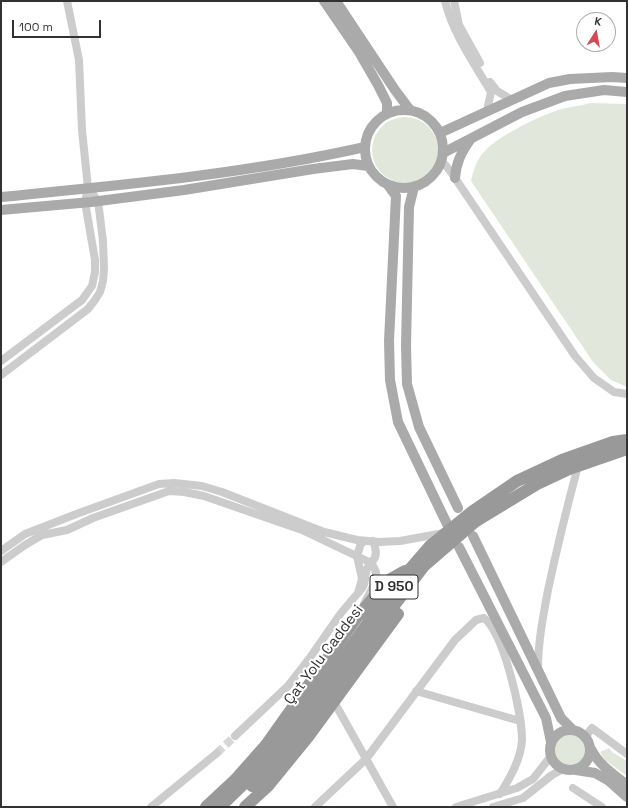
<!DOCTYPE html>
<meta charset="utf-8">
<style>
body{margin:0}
#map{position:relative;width:628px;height:808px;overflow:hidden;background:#fff;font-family:"Space Grotesk",sans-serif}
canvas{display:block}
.frame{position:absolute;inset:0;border:2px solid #323232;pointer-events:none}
.north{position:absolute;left:576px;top:12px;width:40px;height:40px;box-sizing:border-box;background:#fff;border:1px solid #adadad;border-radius:50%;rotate:11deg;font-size:11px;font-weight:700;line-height:16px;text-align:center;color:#323232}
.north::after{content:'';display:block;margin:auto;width:14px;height:18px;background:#d34954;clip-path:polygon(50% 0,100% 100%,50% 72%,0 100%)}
.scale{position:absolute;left:12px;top:20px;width:89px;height:18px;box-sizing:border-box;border:2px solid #323232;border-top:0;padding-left:5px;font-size:12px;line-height:14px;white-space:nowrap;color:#323232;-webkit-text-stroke:3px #fff;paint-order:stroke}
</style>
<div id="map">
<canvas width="628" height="808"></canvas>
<div class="frame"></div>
<div class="north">K</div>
<div class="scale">100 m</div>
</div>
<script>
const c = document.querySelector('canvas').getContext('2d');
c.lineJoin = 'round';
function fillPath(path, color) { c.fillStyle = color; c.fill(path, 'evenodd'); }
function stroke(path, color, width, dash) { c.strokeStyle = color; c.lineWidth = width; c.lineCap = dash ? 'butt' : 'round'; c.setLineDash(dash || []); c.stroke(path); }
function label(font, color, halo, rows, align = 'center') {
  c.font = font + ' "Space Grotesk",sans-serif'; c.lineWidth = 4; c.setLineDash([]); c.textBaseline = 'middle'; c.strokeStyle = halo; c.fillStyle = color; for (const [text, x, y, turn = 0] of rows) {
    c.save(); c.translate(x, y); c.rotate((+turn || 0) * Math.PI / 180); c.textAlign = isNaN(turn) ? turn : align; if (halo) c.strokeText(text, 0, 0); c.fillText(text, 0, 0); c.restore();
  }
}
const green = new Path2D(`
 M591 103 627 104V387L611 380 593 362 471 181C474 170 476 161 483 153 496 137 537 117 558 110 568 107 580 106 591 103Z
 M372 150a33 33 0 1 1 66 0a33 33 0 1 1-66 0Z
 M554 749a17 17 0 1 1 34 0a17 17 0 1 1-34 0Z
 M609 748 612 752 627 761V776L605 760 600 752Z`);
const minorTunnel = new Path2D(`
 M217 753 235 736`);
const minor = new Path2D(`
 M445 1C453 34 474 63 491 92L487 111
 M454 1 459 25 480 63
 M490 82 497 91 512 100
 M442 161 451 172 575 356 594 378 614 392 627 394
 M1 361 82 300 92 286 95 272V260L85 202 88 188 82 130 79 60 67 1
 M1 375 88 309 95 300 100 292 103 281 104 269 103 241 98 201 88 188
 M366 541 361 543 357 556 362 579 358 593C368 583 363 580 367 569 368 566 370 564 372 562 378 556 376 548 373 541
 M1 551 25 534 79 513 159 484 174 483 202 486 222 492 324 532 357 540 379 542 400 541 444 533
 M1 562 25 545 42 535 67 530 93 518 169 491 184 492 204 496 250 512 302 530 367 561C386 573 371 589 364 604
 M538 669C538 642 543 617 548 590 557 548 567 507 578 466
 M416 691 520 721
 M333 703 337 707 393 807
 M235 736 288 686 309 659 341 613 358 593
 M586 736 592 728 627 754
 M573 788 602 807
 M151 807 217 753
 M315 807 366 759 455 640 476 620 484 618C504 634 522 713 522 740 521 759 510 778 500 794
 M456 807 517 788 533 779 551 756
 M493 807 523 798 552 775 563 769`);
const major = new Path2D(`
 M324 1 359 52 378 85 387 103V114
 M336 1 395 90 410 110
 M365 149a39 39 0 1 1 78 0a39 39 0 1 1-78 0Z
 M440 133 549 83 570 79 612 77 627 78
 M443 153 522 112 565 96 604 90 627 92
 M455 178C456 163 461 153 470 140
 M388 185 396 196 389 341 390 380 398 422 447 524
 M414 187 409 207 406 346 407 384 419 427 458 508
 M1 197C123 185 245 174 365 147
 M1 210 91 202 184 190 313 169 353 164 368 166
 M473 536 561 718 573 730
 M459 547 546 718 551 742
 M550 750a20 20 0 1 1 40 0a20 20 0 1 1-40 0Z
 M591 749C599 765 613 774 627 785
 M576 770 595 773 609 781 627 797`);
const highway = new Path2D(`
 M252 786 266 773 325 697 424 566 476 521 537 484 569 469 627 449
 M206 807 235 780 266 745 357 617 389 580 405 571
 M220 807 255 773 323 685 391 591 430 546 473 511 517 481 562 460 613 442 627 440
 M245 807 268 786 308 737 398 614`);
const shields = [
 [394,587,48]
];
const shieldNames = [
 ["D 950",394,587]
];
const streetNames = [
 ["Çat Yolu Caddesi",324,655,-53]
];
fillPath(green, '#e2e7dc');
stroke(minorTunnel, '#d6d6d6', 8, [8, 4]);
stroke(minor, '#ccc', 8);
stroke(major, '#aaa', 10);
stroke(highway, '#999', 12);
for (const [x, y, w] of shields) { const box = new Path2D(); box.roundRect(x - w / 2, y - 12, w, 24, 3); c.fillStyle = '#fff'; c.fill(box); stroke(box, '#323232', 1); }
label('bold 14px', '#323232', null, shieldNames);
label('15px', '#323232', '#fff', streetNames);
</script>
